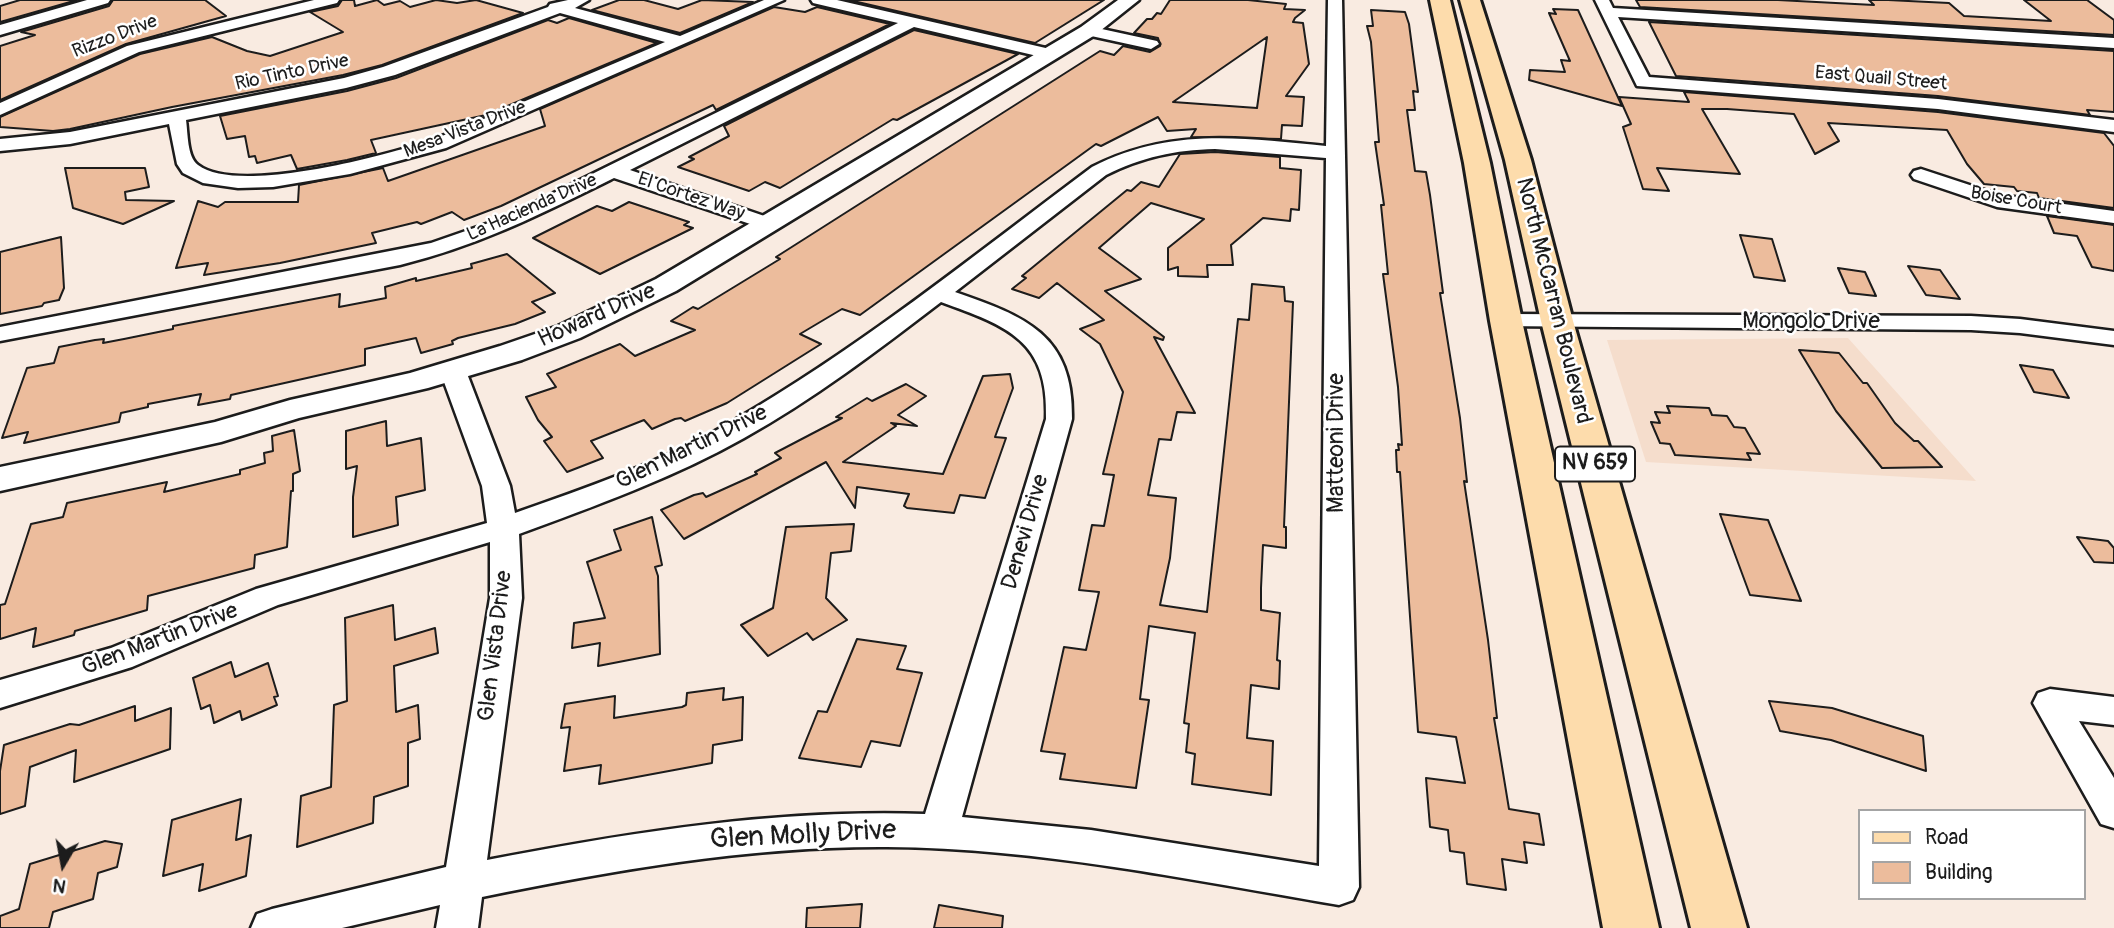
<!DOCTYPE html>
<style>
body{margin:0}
#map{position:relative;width:2114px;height:928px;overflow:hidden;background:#f9ebe1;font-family:Pangolin,sans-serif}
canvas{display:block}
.legend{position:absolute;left:1858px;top:809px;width:228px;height:91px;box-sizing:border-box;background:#fff;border:2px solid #a4a4a4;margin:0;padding:9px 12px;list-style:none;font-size:21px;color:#1c1c1c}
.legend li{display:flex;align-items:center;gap:14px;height:35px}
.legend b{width:35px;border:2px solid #a4a4a4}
.north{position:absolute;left:28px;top:830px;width:70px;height:70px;-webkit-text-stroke:5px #fff;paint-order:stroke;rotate:190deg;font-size:19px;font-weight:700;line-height:28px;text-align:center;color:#1c1c1c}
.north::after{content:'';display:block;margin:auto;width:24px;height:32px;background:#1c1c1c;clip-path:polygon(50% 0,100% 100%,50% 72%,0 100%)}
</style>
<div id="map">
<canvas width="2114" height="928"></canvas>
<ul class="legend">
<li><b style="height:9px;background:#fddcac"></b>Road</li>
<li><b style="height:19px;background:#ecbc9c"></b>Building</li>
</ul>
<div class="north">N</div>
</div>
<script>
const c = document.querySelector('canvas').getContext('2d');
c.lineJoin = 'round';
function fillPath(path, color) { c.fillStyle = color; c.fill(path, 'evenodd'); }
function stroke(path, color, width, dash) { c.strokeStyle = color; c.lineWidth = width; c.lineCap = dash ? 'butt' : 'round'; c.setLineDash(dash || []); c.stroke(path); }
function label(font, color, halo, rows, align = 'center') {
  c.font = font + ' Pangolin,sans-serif'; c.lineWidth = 5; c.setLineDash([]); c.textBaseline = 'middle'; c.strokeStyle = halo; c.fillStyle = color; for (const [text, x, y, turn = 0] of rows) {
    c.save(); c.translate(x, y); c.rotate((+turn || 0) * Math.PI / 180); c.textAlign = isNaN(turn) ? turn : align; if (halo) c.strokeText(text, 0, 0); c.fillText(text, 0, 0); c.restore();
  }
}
const built = new Path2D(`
 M1848 338 1976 481 1646 462 1607 340Z`);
const building = new Path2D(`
 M20 0H77L0 22V6Z
 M113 0H205L226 16 126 44 0 100V46L35 35 21 32 109 6Z
 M342 0H354L355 6 377 0 384 5 400 1 410 7 436 0 457 3 476 0 523 13 382 65 343 75 172 107 70 129 53 131 0 127V117L140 54 212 37 247 51 270 56 343 32 310 12 338 6Z
 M619 0H644L678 9 702 0 753 2 680 33 592 10Z
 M849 0H1104L1035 43Z
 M1170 0H1248L1286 4 1284 9 1305 10 1295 18 1293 22 1303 23 1309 64 1286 96 1304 97 1302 126 1282 125 1281 139 1191 137 1196 129 1167 131 1158 117 1101 146 1096 144 860 315 842 309 800 334 821 344 727 403 685 421 681 418 675 419 652 429 644 420 591 441 603 458 567 472 544 441 552 437 538 420 526 397 556 387 547 374 620 344 635 356 695 330 671 321 693 307 698 309 780 259 776 257 1100 51 1114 55 1123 46 1150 52 1160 46 1158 38 1134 33 1147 19H1152L1157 13 1161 14ZM1267 37 1257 108 1173 102Z
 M1636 0H1778L1874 5 1869 0H1888L1949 3 1964 16 2051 21 2024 0H2087L2114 20V35L1640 7Z
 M774 7 805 12 817 7 890 24 716 110 713 105 501 206 464 220 452 212 421 224 417 222 372 233 376 243 280 263 204 275 208 263 176 268 198 201 218 207 225 202H298L299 185 383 168 388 181 545 126 540 109Z
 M1553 9 1578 10 1622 106 1529 80 1530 70 1565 72 1561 60 1570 61 1549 13 1556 14Z
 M1371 10 1405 12 1409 24 1418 92 1413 91 1415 110H1407L1415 171 1426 172 1430 195 1443 293H1440L1460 418 1467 482 1464 481 1488 640 1497 718H1494L1509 809 1539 814 1544 845 1524 842 1527 863 1502 859 1506 890 1467 884 1464 853 1450 851 1448 830 1430 827 1426 778 1465 783 1456 737 1418 732 1400 472H1397L1396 450H1399L1398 444 1402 445 1398 387 1383 274H1388L1381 205H1384L1375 142H1379L1371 42 1367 26H1373Z
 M569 18 657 43 486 115 371 140 376 153 347 160 297 169 291 155 257 163 255 156 249 157 245 136 227 139 220 116 347 91 396 78 548 20 557 23Z
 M1649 22 2114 51V112L2087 110 2090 115 1938 96 1676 76Z
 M914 30 1018 54 897 120 893 119 780 188 765 182 749 191 678 167 694 159 689 157 729 136 724 126Z
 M1684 92 1938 112 2104 133 2114 146V208L2039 198 2037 193 2017 191 2014 187 1984 184 1967 164 1947 130 1828 123 1839 141 1815 154 1794 114 1727 109H1702L1740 174 1657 168 1669 191 1643 189 1623 127 1631 124 1619 97 1689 102Z
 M1215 152 1280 157V168L1301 170 1299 210 1291 209 1290 221 1263 218 1231 245 1233 265H1207L1208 277 1178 276V267L1168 270V248L1204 219 1151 203 1099 248 1141 279 1105 291 1164 337 1163 340 1154 337 1195 413 1177 412 1171 440 1159 439 1148 495 1176 498 1170 558 1160 605 1207 612 1238 319 1249 320 1252 284 1284 287 1285 301 1293 302 1284 527H1286V548L1263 545 1261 588V610L1280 613 1277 660 1280 661 1279 689 1251 685 1247 738 1273 741 1271 795 1192 784 1195 754 1186 752 1189 724 1184 723 1195 633 1149 626 1140 699 1149 700 1136 788 1060 779 1065 754 1041 751 1064 647 1086 650 1099 592 1079 590 1092 525 1104 526 1114 475 1103 474 1123 392 1100 344 1080 329 1104 320 1057 283 1039 298 1012 289 1026 278 1022 276 1127 190 1131 191 1141 182 1159 187 1180 154Z
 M65 168H145L149 187 125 192 126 200 174 201 123 224 73 208Z
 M629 202 689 222 684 225 693 228 600 274 533 238 597 206 612 211Z
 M2047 216 2114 225V271L2092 267 2077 236 2054 233Z
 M1740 235 1772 239 1785 281 1754 277Z
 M61 237 64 288 59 300 44 303 42 306 0 314V252Z
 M507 254 555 293 532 302 545 312 515 324 458 338 452 341 453 344 421 353 416 338 365 349V365L231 395 230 399 198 405 201 394 148 404V407L121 413 119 422 24 443 28 432 2 438 27 368 54 363 59 347 95 340 104 339 103 343 124 339 173 329V326L340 294 339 307 386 298 385 287 416 278V281L472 268 471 264Z
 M1908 266 1940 270 1960 299 1926 295Z
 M1838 268 1865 272 1876 296 1849 293Z
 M1799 350 1839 353 1863 383H1867L1895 423 1914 441H1918L1942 467 1882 468 1836 411Z
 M2020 365 2053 370 2069 398 2034 392Z
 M1010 374 1013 388 995 437 1006 438 985 498 960 495 954 513 907 508 904 506 909 494 857 487 855 508 826 462 684 539 661 510 694 495 703 493 706 497 757 474 755 472 781 458 775 453 842 418 836 417 867 398 872 401 906 384 926 396 898 415 917 426 891 423 896 426 843 462 943 474 983 376Z
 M1667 406 1709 408 1712 415 1727 416 1734 427 1745 428 1760 454 1747 453 1751 460 1675 455 1670 444 1660 443 1651 422 1660 423 1655 412 1670 413Z
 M386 421 387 446 421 438 425 490 396 497 398 525 353 537V497L357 466 346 469V431Z
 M294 430 300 471 293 474V491H291L287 547 255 555 254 568 148 596 147 610 75 631 74 635 33 647 36 628 0 639V605L5 604 31 524 63 517 67 503 167 482 164 492 240 474V470L265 463 264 453 273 451 272 436Z
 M1720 514 1768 520 1801 601 1750 595Z
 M652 517 662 565 655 567 658 576 660 654 598 666 600 643 572 648 574 623 605 618 587 562 621 550 614 530Z
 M854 524 851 551 831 553 826 598 847 620 813 640 807 633 768 656 741 625 773 608 786 527Z
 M2077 537 2108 541 2114 548V563L2094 562Z
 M393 605 395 640 435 628 438 653 394 666 396 712 418 705 420 739 408 743V786L374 797 373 823 297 847 301 796 331 787 334 705 347 701 345 618Z
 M857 639 906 646 897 669 922 673 900 746 871 741 861 767 799 758 818 711 827 712Z
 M231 662 235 677 268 663 278 696 274 697 277 705 242 720 240 711 214 723 210 705 201 709 193 678Z
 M724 688 723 700 743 697 742 740 713 745 712 763 599 784 601 765 564 771 570 727 561 728 565 704 615 696 614 718 682 707 686 705 687 693Z
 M1769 701 1832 708 1923 736 1926 771 1831 740 1780 731Z
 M135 706V721L171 708 170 749 74 782 76 750 30 767 25 806 0 814V771L4 745 70 724 79 725Z
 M241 799 236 840 251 835 246 876 199 891 203 864 163 876 172 820Z
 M105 841 122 844 117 867 98 873 93 899 53 912 49 928H0V916L19 909 30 864Z
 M862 904 860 928H806L807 908Z
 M939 905 1003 916 1002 928H934Z`);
const minor = new Path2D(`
 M87 0H110L108 3 0 35V25Z
 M314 0H339L337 3 139 52 0 115V103L127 46Z
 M568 0H589L575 8 680 36 764 0H784L446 148 350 174 273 187 238 188 203 183 183 173 177 164 169 124 70 144 0 151V139L70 132 344 78 383 67 548 7 550 4ZM560 13 665 42C613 64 561 86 509 108 483 119 457 131 431 140 386 156 237 195 198 165 187 157 188 133 186 120L346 88 395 75Z
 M811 0H837L1050 49 1058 54 1050 59 914 27 630 170 776 220 780 224 776 228H762L614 178C541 214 480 245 400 265L0 341V327L431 243 503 218 898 23 813 3Z
 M1328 0H1342L1359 887 1353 900 1339 905C1190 880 1039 848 887 847 750 846 615 870 482 897L478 928H436L440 905 342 928H251L257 914 272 909 446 867 490 598V542L278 605 132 667 0 708V680L111 648 256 589 487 523 482 486 440 371 444 366 453 363 462 366 466 371 510 486 515 513C586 488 661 462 726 425 856 351 973 256 1092 167 1170 127 1242 138 1326 146ZM1215 149 1326 158 1319 866 1091 830 962 817 1072 419C1074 335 1025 316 955 292L1106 175C1142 157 1175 150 1215 149ZM941 302C1007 326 1049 340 1046 419L925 814C777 809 632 832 487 860L522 598 519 534C595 506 673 478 744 438 814 399 877 351 941 302Z
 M1595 0H1609L1613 8 2114 38V48L1618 17 1649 77 1938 99 2114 120V132L1938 109 1637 86Z
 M1088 26 1157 41 1159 44 1151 49 1082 34 1080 31Z
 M1921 169 2000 195 2114 211V223L1997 207 1914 179 1911 175 1914 171Z
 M1506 314 1971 316 2020 319 2114 331V345L2020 333 1971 330 1498 326 1494 321 1498 316Z
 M2050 689 2114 697V725L2079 721 2114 778V828L2101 824 2033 703 2038 693Z`);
const tertiary = new Path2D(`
 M1118 0H1139L1095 35 676 291 580 338 522 360 428 388 299 418 221 442 0 491V467L215 422 290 400 410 373 500 346 558 326 656 279 1081 27Z`);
const primary = new Path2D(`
 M1430 0H1450L1490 163 1522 321 1659 928H1603L1490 321 1464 163Z
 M1460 0H1480L1531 160 1573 321 1747 928H1691L1541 321 1505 160Z`);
const farStreetnames = [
 ["Rizzo Drive",115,37,-21],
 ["Rio Tinto Drive",292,73,-12],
 ["East Quail Street",1881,79,5],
 ["Mesa Vista Drive",465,130,-21],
 ["El Cortez Way",691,197,19],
 ["Boise Court",2016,201,10],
 ["La Hacienda Drive",532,208,-24]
];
const shields = [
 [1595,464,80]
];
const shieldNames = [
 ["NV 659",1595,464]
];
const streetNames = [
 ["North McCarran Boulevard",1553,301,76],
 ["Howard Drive",597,316,-24],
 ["Mongolo Drive",1811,322],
 ["Matteoni Drive",1337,443,-90],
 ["Glen Martin Drive",692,448,-26],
 ["Denevi Drive",1026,532,-74],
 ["Glen Martin Drive",160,640,-21],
 ["Glen Vista Drive",496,646,-83]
];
const nearStreetnames = [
 ["Glen Molly Drive",803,836,-3]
];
fillPath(built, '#f5ddcc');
fillPath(building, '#ecbc9c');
stroke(building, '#1c1c1c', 2);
stroke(minor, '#1c1c1c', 5);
stroke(tertiary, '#1c1c1c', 5);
stroke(primary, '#1c1c1c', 6);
fillPath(minor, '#fff');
fillPath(tertiary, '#fff');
fillPath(primary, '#fddcac');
label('19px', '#1c1c1c', '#fff', farStreetnames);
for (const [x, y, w] of shields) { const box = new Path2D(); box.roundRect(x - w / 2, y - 17.5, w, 35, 5); c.fillStyle = '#fff'; c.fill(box); stroke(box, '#1c1c1c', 2); }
label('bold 21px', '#1c1c1c', null, shieldNames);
label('23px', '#1c1c1c', '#fff', streetNames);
label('28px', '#1c1c1c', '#fff', nearStreetnames);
</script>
